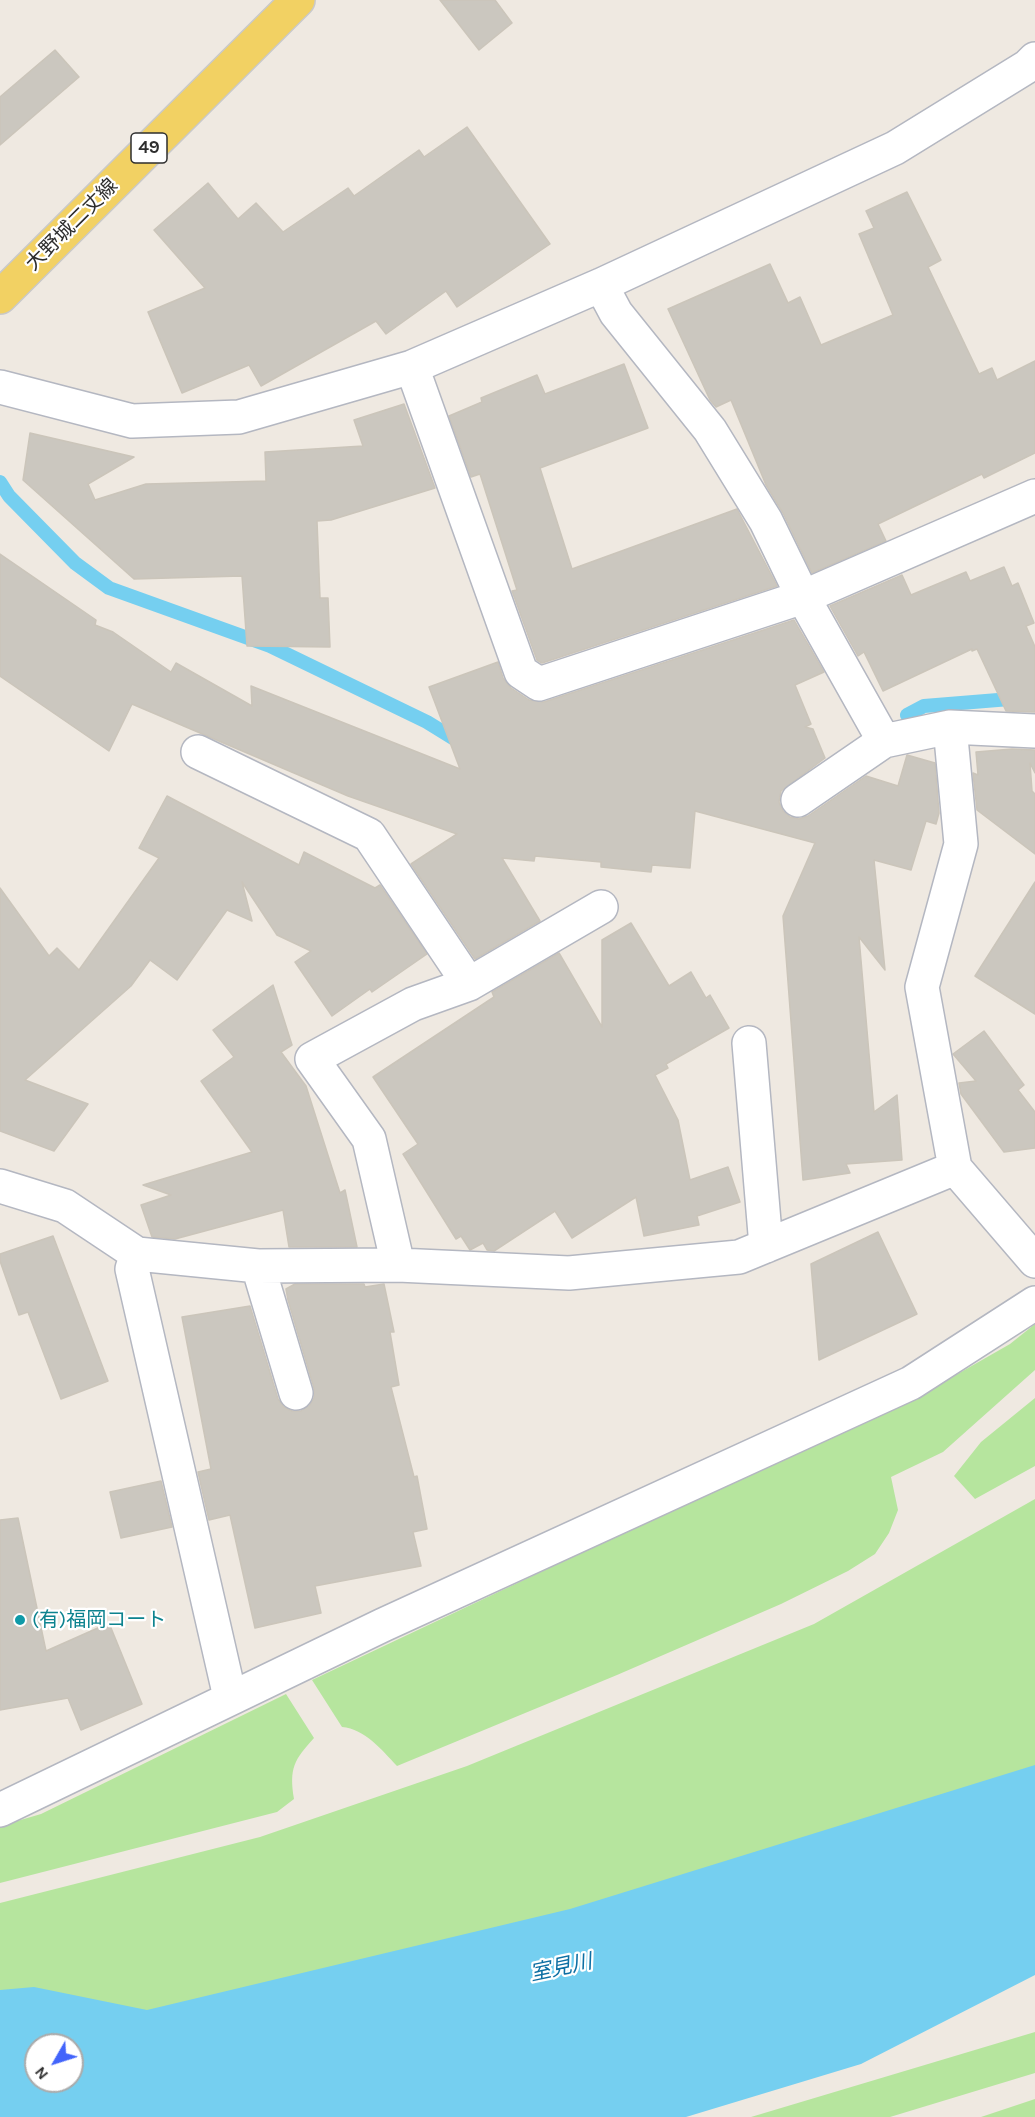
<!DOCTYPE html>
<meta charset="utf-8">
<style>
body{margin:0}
#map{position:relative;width:1035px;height:2117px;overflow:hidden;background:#efe9e1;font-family:Karla,sans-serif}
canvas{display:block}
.north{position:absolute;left:24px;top:2033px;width:60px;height:60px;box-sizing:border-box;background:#fff;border:2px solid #ababab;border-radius:50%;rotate:231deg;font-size:16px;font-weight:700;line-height:24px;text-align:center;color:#2e2e2e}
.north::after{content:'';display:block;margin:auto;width:21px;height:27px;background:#4264fb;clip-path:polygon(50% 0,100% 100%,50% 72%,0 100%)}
</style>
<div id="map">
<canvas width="1035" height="2117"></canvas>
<div class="north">N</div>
</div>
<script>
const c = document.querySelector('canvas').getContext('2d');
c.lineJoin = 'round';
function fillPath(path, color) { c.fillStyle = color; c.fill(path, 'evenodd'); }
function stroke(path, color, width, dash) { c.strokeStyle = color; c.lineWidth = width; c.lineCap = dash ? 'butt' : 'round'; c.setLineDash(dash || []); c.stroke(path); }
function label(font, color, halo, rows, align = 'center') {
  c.font = font + ' Karla,"Noto Sans JP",sans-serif'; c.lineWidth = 4.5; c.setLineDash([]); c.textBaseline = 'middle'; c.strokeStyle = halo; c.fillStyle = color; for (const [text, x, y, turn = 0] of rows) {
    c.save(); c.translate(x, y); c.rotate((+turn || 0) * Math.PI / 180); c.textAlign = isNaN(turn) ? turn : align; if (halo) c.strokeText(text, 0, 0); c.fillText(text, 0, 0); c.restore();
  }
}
const green = new Path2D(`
 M1035 1324V1370L943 1452 891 1477 898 1510 889 1533 875 1554 848 1571 781 1604 617 1675 397 1766C382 1750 365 1729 342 1727L312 1680 947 1380 1010 1344Z
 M1035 1398V1466L975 1499 954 1476 981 1442Z
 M1035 1499V1778L214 2017 0 2022V1903L260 1837 467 1766 814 1624Z
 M286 1694 314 1738C294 1760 289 1768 294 1799L277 1812 0 1883V1826L41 1814Z
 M1035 2032V2073L890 2117H751Z
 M1035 2099V2117H981Z`);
const water = new Path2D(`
 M1035 1765V1975L861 2064 686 2117H0V1990L34 1987 147 2010 570 1909ZM36 2045H72V2081H36Z`);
const stream = new Path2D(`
 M0 482 9 496 75 563 109 588 270 646 427 722 461 743
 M907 715 924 706 1035 697`);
const building = new Path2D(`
 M440 0H495L512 23 479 50Z
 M55 50 79 77 0 145V97Z
 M467 127 550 244 457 307 446 291 386 334 376 321 261 386 249 365 182 393 148 312 205 288 154 230 208 183 238 219 256 203 283 232 348 188 354 196 419 150 424 157Z
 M907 192 941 260 928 267 979 374 992 368 997 380 1035 361V453L984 478 982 474 878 524 886 541 812 573 783 513 766 485 731 400 716 407 710 400 668 309 770 264 788 303 800 297 821 345 893 315 859 234 874 228 866 211Z
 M624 364 648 428 540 468 572 569 737 509 777 586 542 663 537 660 515 599 512 591 517 590 480 474 471 477 449 416 482 402 481 398 537 375 545 394Z
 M404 404 435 488 331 520 317 521 320 598H328L330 647 247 646 242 576 134 579 23 480 30 433 134 457 88 484 95 500 146 484 266 481 265 452 363 446 354 420Z
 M0 554 96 620 95 625 113 632 171 672 176 663 252 706 251 686 460 769 429 687 498 662 503 678 511 688 529 700 544 702 794 620 824 672 795 685 811 724 805 727 813 729 825 758 781 791 779 802 783 811 790 817 799 819 808 816 866 776 898 786 907 755 935 763 939 813 936 824 926 821 911 870 874 860 885 970 859 937 874 1112 897 1095 902 1160 846 1164 850 1173 803 1180 783 916 815 843 695 811 690 868 652 865 651 872 601 867V862L535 856 534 861 502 858 540 921 475 959 411 864 457 834 348 796 132 704 109 751 0 676Z
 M1004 567 1012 586 1018 583 1034 623 1026 626 1035 647V712L1006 711 977 649 972 651V649L883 691 864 652 858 656 830 606 902 575 911 595 966 572 970 581Z
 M1012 749 1035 750V773L1030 763 1032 791 1035 794V854L977 810 973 773 978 775 976 752Z
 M167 796 299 865 304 852 375 888 380 885 427 954 372 992 370 989 332 1016 295 962 311 951 277 935 242 882 252 921 227 910 177 980 150 960 131 986 25 1080 88 1104 54 1151 0 1131V888L49 956 57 948 79 970 159 858 139 848Z
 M1035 882V1014L975 976Z
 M631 923 669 986 691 972 706 998 710 995 729 1028 666 1064 668 1068 655 1075 678 1120 690 1180 728 1167 740 1202 697 1216 699 1225 644 1236 636 1197 572 1238 555 1211 494 1251 487 1250 483 1243 470 1250 461 1236 456 1239 403 1154 418 1144 373 1077 494 997 492 992 559 953 602 1027V940Z
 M273 985 292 1045 281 1052 306 1086 340 1193 345 1190 357 1247H289L283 1210 175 1239 152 1237 141 1205 171 1195 143 1185 252 1152 201 1081 234 1057 213 1030Z
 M984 1031 1024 1085 1018 1090 1035 1112V1148L1004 1152 961 1094 959 1083 976 1081 953 1054Z
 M878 1232 917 1314 819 1360 811 1264Z
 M53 1236 108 1381 61 1399 28 1312 19 1315 0 1261V1254Z
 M295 1284H364L365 1287 384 1284 394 1332H390L399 1385 391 1387 414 1477 417 1476 427 1529 413 1532 421 1566 315 1586 321 1613 255 1628 230 1515 209 1520 198 1472 211 1469 182 1317 250 1306 278 1399 284 1407 292 1411H301L310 1405 314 1398V1388L288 1300 286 1289Z
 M161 1481 172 1527 121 1538 110 1492Z
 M18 1518 46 1651 109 1623 142 1704 81 1730 68 1698 0 1710V1520Z`);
const street = new Path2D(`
 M601 285 616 313 710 430 766 521 803 597 884 741
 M412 367 521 672 539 684 803 597 1035 496
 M0 387 132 421 239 417 412 367 601 285 895 148 1028 66 1035 59
 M950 727 961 844 922 987 955 1168 1035 1261
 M198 752 369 835 469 984 413 1004 312 1059 369 1139 398 1265
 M798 800 884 741 950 727 1035 731
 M469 984 601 907
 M749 1043 766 1246
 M0 1186 65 1206 137 1254 258 1266 398 1265 569 1273 739 1257 955 1168
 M137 1254 132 1269 230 1697
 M258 1266 296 1393
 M0 1810 383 1625 911 1383 1035 1303`);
const primary = new Path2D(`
 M0 297 298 0`);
const markers = [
 [20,1620,6,"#0f9aa8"]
];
const shields = [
 [149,148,36]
];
const shieldNames = [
 ["49",149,148]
];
const streetNames = [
 ["大野城二丈線",72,225,-45]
];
const cultureNames = [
 ["(有)福岡コート",32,1620]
];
const waterNames = [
 ["室見川",561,1968,-12]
];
fillPath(green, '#b6e59e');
fillPath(water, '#75cff0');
stroke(stream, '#75cff0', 14);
fillPath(building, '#cbc7bf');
stroke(building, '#cbc5ba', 1.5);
stroke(street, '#b4b7c1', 36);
stroke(primary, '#c9c9c9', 36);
stroke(street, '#fff', 33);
stroke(primary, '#f2d163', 33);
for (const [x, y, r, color] of markers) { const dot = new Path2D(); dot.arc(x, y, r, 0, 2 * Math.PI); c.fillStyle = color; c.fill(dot); stroke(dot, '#fff', 2); }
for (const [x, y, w] of shields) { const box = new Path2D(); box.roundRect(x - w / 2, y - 15, w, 30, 4.5); c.fillStyle = '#fff'; c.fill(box); stroke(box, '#2e2e2e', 1.5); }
label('bold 18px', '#2e2e2e', null, shieldNames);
label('20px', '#2e2e2e', '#fff', streetNames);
label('20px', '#0d838f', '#fff', cultureNames, 'left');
label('italic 21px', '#0d6fa3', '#fff', waterNames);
</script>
